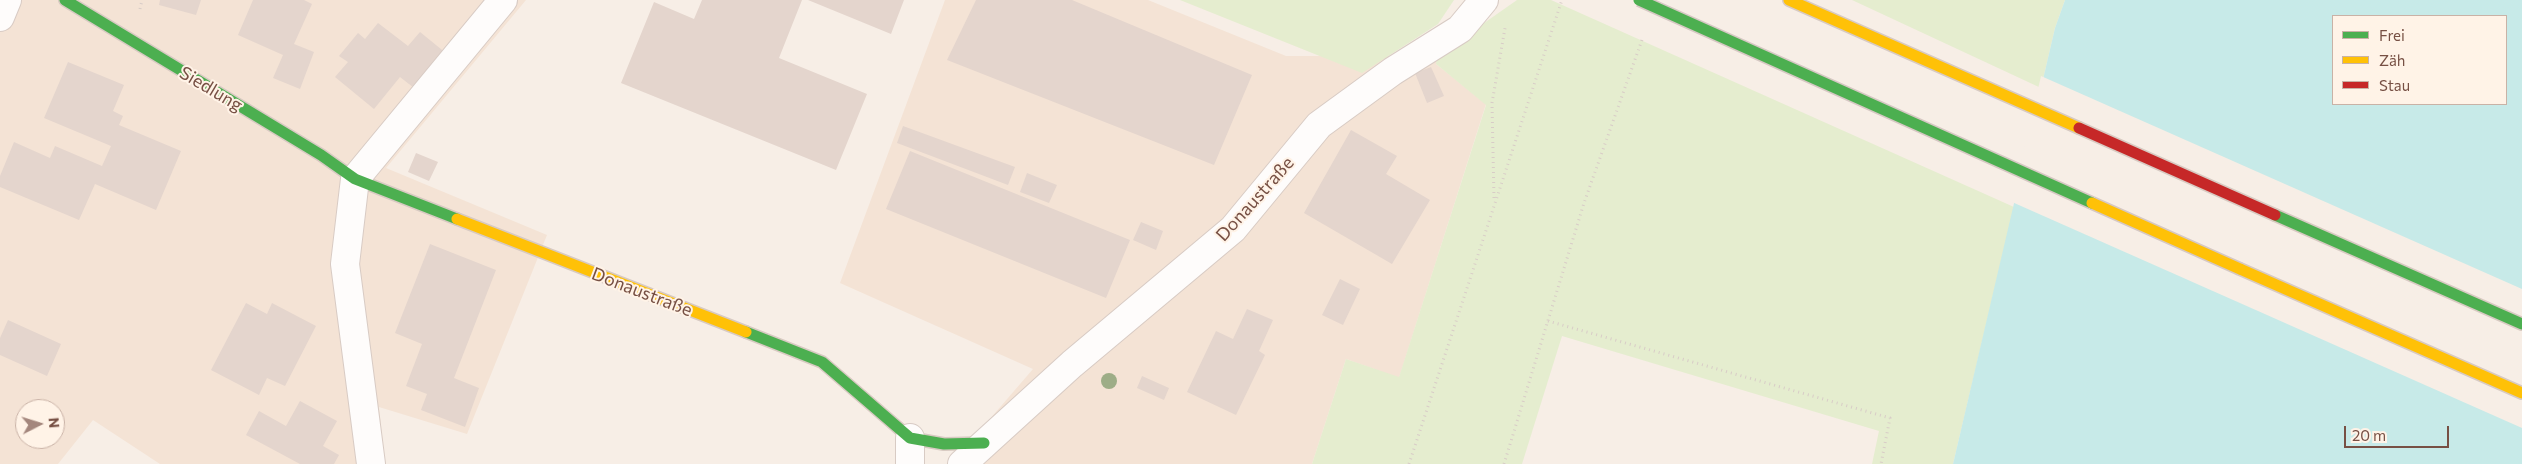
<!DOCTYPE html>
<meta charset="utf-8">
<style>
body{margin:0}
#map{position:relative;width:2522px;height:464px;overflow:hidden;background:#f7eee6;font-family:Commissioner,sans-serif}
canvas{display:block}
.legend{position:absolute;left:2332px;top:15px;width:175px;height:90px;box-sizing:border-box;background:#fff3e7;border:1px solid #c9b2a6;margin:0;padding:6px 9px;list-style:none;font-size:15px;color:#775044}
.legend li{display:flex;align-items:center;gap:10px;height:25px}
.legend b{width:25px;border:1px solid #c9b2a6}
.north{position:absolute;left:15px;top:399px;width:50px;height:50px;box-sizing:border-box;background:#fff3e7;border:1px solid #c9b2a6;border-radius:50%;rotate:85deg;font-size:14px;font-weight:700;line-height:20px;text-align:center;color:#775044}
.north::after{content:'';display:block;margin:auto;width:18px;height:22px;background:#a4877d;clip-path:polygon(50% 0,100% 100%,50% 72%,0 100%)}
.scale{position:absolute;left:2344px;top:426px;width:105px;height:22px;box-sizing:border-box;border:2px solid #775044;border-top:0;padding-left:6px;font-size:15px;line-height:18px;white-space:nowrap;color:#775044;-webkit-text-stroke:4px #fff3e7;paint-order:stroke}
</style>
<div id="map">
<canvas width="2522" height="464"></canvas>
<ul class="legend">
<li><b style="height:6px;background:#4caf50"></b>Frei</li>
<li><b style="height:6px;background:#ffc107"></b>Zäh</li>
<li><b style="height:6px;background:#c62828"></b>Stau</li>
</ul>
<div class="north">N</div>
<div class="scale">20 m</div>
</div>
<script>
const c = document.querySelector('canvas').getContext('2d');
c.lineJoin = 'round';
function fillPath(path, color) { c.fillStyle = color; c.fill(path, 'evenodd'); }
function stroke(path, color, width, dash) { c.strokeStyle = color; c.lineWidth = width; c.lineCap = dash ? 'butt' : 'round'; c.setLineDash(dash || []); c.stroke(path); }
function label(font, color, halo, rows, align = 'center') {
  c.font = font + ' Commissioner,sans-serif'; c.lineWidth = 4; c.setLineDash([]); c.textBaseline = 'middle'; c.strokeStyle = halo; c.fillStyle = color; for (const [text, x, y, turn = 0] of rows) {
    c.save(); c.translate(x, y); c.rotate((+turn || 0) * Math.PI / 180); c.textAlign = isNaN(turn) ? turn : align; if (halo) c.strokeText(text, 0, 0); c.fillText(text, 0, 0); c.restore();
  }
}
const residential = new Path2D(`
 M0 0H526L386 168 547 235 467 434 379 407 385 464H160L93 420 58 464H0ZM25 409H55V439H25Z
 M945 0H1148L1286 56H1437L1436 64 1486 104 1399 378 1346 359 1312 464H951L1033 369 840 283Z`);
const green = new Path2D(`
 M1180 0H1454L1438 24 1362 73Z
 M1517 0H1551L2014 207 1953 464H1872L1879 431 1562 336 1522 464H1312L1346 359 1399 377 1486 105 1436 64 1437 56Z
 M1852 0H2065L2055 28 2041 88Z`);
const water = new Path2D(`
 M2065 0H2522V464H1953L2055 28ZM2333 16H2506V104H2333Z`);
const pier = new Path2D(`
 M2041 76 2522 289V428L2012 202Z`);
const building = new Path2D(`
 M160 0H201L196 15 159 5Z
 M253 0H304L312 4 294 44 314 52 300 89 273 78 283 55 238 35Z
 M702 0H802L779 58 867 94 836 170 621 83 654 2 694 19Z
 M808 0H904L891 34Z
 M976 0H1072L1252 75 1214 165 947 60Z
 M378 23 408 46 420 32 447 54 418 91 400 77 374 109 335 77 348 62 339 56 358 33 365 39Z
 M68 62 124 85 113 111 123 116 119 125 181 151 156 210 95 184 79 220 0 187V176L14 142 50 158 55 146 102 166 111 146 44 118Z
 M1431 67 1444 96 1427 103 1415 73Z
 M903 126 1015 167 1008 185 897 143Z
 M1351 130 1397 156 1386 174 1430 200 1392 264 1304 213Z
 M910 151 1130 240 1106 298 886 209Z
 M416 153 438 162 429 181 408 172Z
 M1027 173 1057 185 1049 203 1020 192Z
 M1141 222 1163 231 1156 250 1133 240Z
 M430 244 496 270 454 378 479 388 465 427 421 410 427 394 406 386 422 344 395 333Z
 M1340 279 1360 289 1343 325 1322 315Z
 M246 303 267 314 272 303 316 326 285 386 267 378 259 395 211 370Z
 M1247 309 1273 320 1259 351 1265 355 1236 415 1187 392 1216 331 1233 339Z
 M8 320 61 344 47 376 0 355V338Z
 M1142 376 1169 388 1164 400 1137 388Z
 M300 401 337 421 323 446 339 455 334 464H300L246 435 259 411 286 426Z`);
const path = new Path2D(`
 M140 9 142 0
 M1494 198 1492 103 1505 28
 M1548 321 1890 418 1881 464
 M1409 464 1562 0
 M1504 464 1584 203 1643 37`);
const street = new Path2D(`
 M0 17 7 0
 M910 438V464
 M371 464 345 264 355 179 503 0
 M962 464 1072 364 1233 229 1319 125 1393 71 1460 29 1484 0`);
const fast = new Path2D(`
 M65 0 321 155 355 179 457 219
 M2275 215 2522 324
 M746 332 822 362 910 438 944 444 984 443`);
const slow = new Path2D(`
 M1789 0 2079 128
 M457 219 746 332
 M2240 269 2522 393`);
const jam = new Path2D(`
 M2079 128 2275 215`);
const fastBridge = new Path2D(`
 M1639 0 2092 203`);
const slowBridge = new Path2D(`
 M2092 203 2240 269`);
const trees = [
 [1109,381]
];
const streetNames = [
 ["Siedlung",211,89,31],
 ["Donaustraße",1255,199,-48],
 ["Donaustraße",642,292,21]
];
fillPath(residential, '#f4e3d5');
fillPath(green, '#e5edcf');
fillPath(water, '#c7eae8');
fillPath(pier, '#f7eee6');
fillPath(building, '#e4d5cd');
stroke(street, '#d8cbc4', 30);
stroke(fast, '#d8cac2', 14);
stroke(slow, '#d8cac2', 14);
stroke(jam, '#d8cac2', 14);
stroke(path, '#d8ccc7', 3, [1, 4]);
stroke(street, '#fefcfb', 28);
stroke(fast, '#4caf50', 11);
stroke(slow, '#ffc107', 11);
stroke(jam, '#c62828', 11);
stroke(fastBridge, '#d6c8c3', 14, []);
stroke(slowBridge, '#d6c8c3', 14, []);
stroke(fastBridge, '#4caf50', 11);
stroke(slowBridge, '#ffc107', 11);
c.fillStyle = '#9dad87';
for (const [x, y] of trees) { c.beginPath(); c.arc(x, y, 8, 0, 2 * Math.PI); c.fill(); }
label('18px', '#775044', '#fff3e7', streetNames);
</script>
